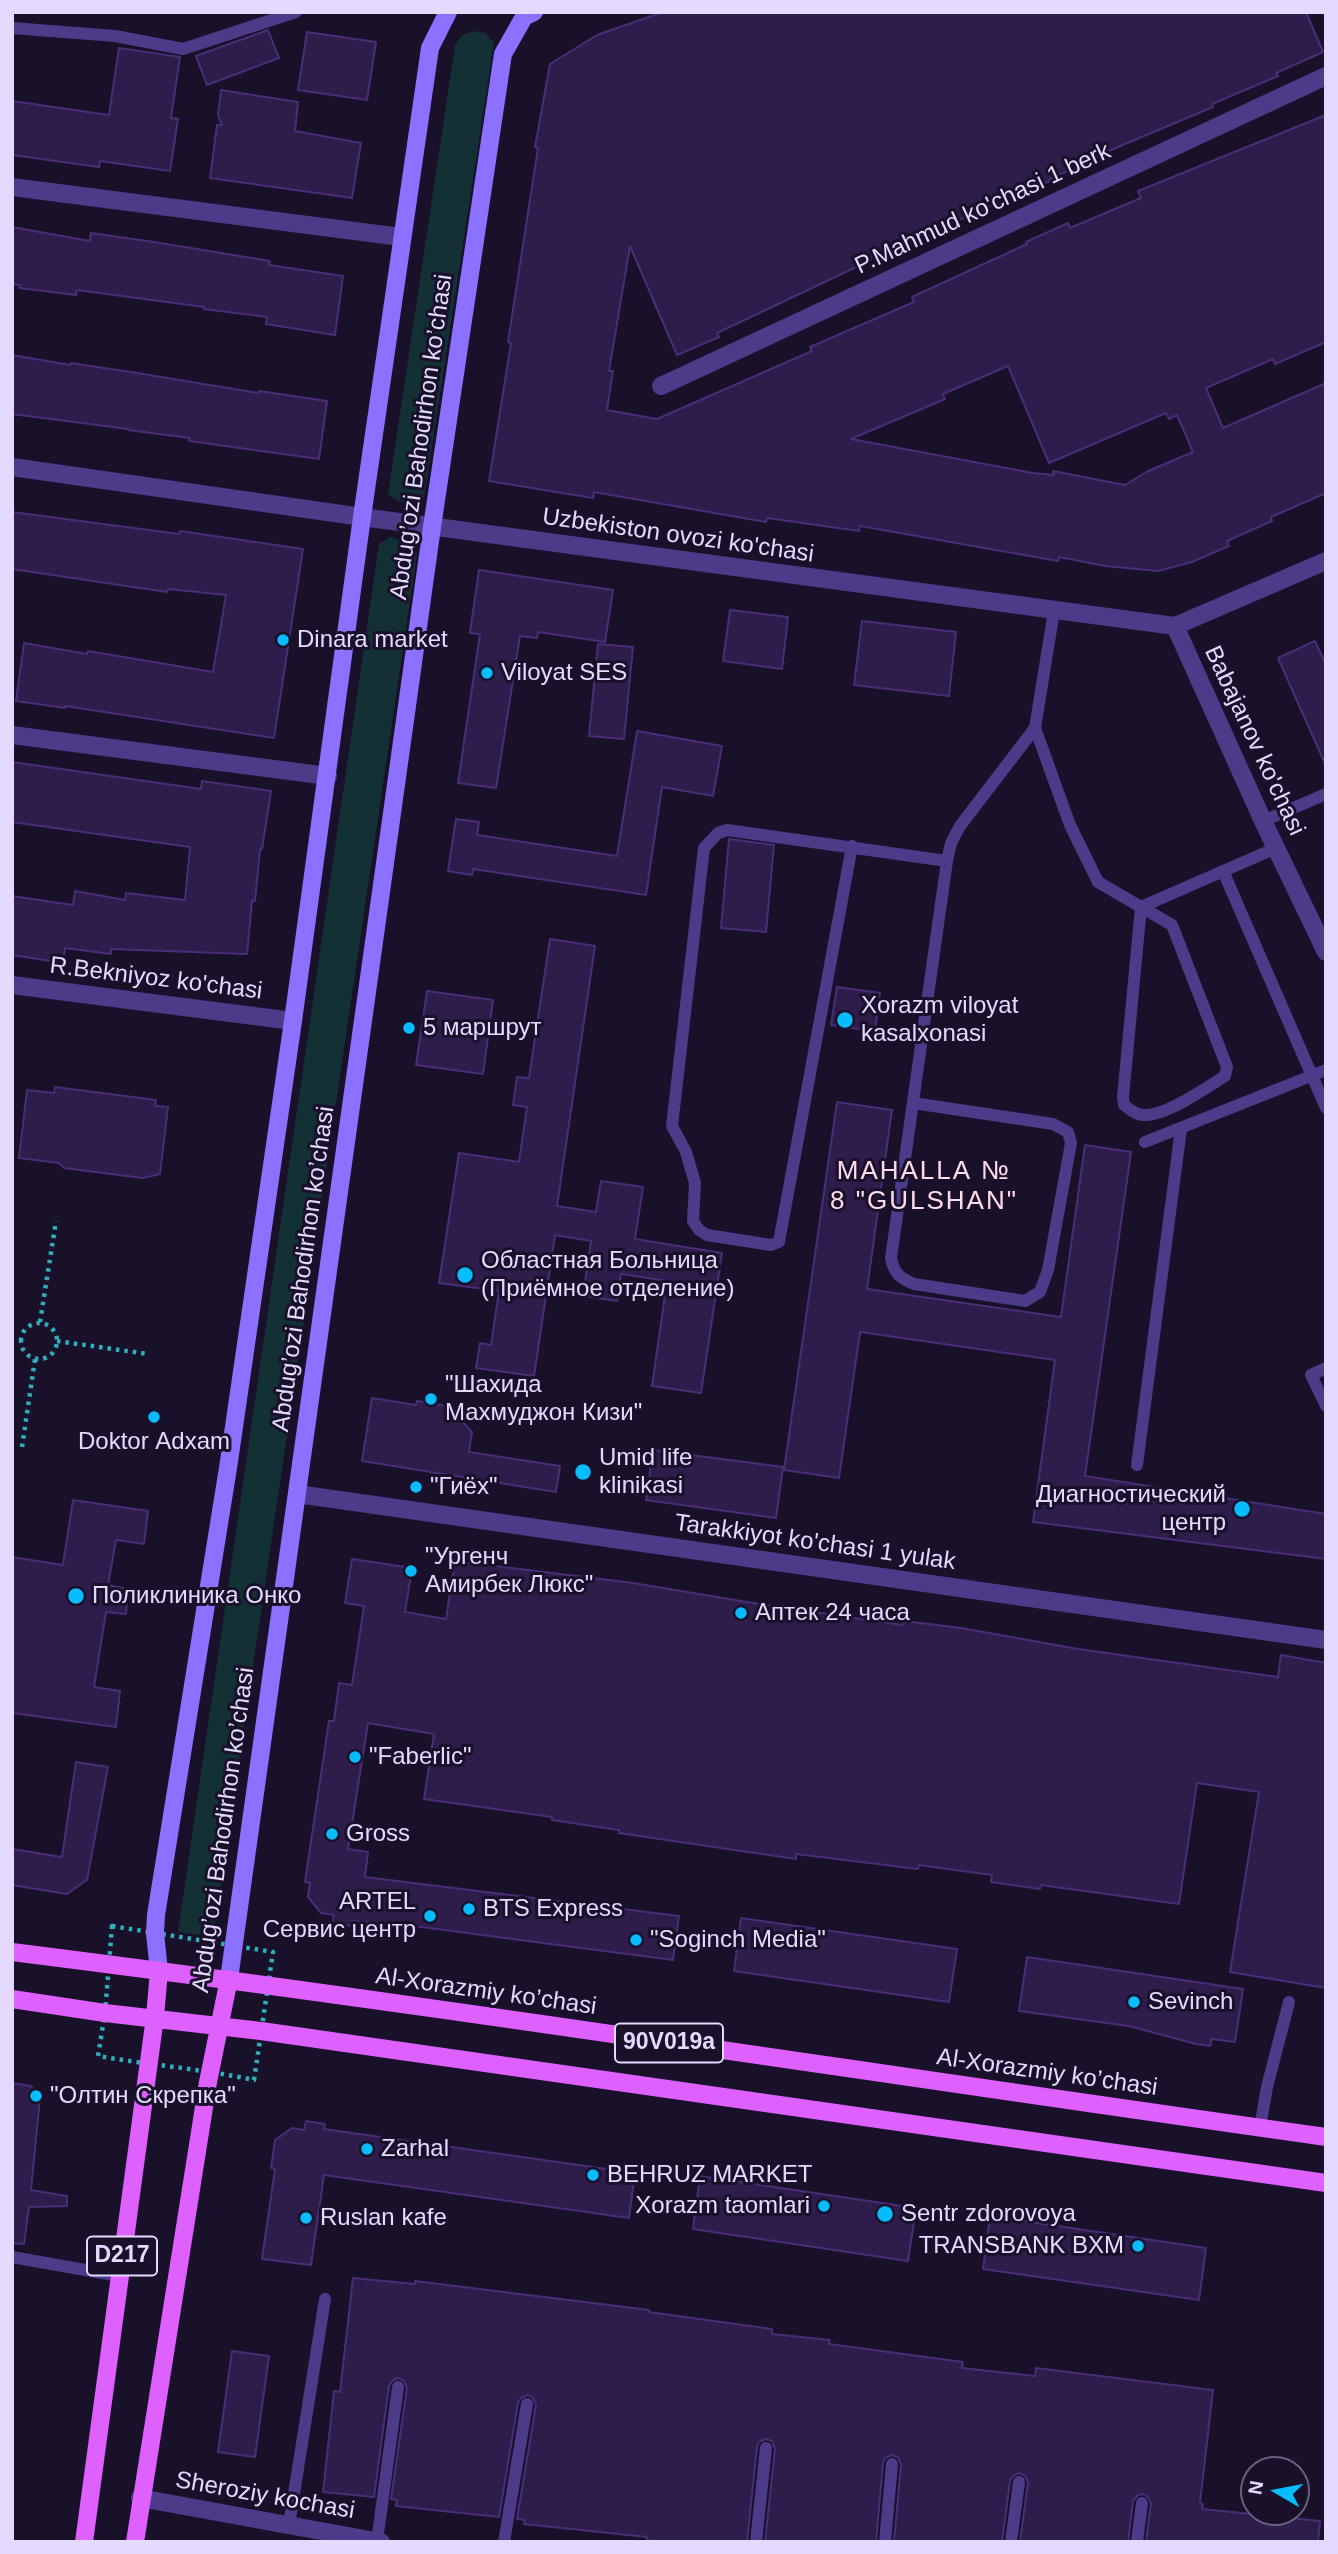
<!DOCTYPE html>
<meta charset="utf-8">
<style>
body{margin:0}
#map{position:relative;width:1338px;height:2554px;overflow:hidden;background:#19102a;font-family:Arial,sans-serif}
canvas{display:block}
.frame{position:absolute;inset:0;border:14px solid #e4d9ff;pointer-events:none}
.north{position:absolute;left:1240px;top:2456px;width:70px;height:70px;box-sizing:border-box;background:#19102a;border:2px solid #6a607f;border-radius:50%;rotate:280deg;font-size:19px;font-weight:700;line-height:28px;text-align:center;color:#e4d9ff}
.north::after{content:'';display:block;margin:auto;width:24px;height:32px;background:#05bcff;clip-path:polygon(50% 0,100% 100%,50% 72%,0 100%)}
</style>
<div id="map">
<canvas width="1338" height="2554"></canvas>
<div class="frame"></div>
<div class="north">N</div>
</div>
<script>
const c = document.querySelector('canvas').getContext('2d');
c.lineJoin = 'round';
function fillPath(path, color) { c.fillStyle = color; c.fill(path, 'evenodd'); }
function stroke(path, color, width, dash) { c.strokeStyle = color; c.lineWidth = width; c.lineCap = dash ? 'butt' : 'round'; c.setLineDash(dash || []); c.stroke(path); }
function label(font, color, halo, rows, align = 'center') {
  c.font = font + ' Arial,sans-serif'; c.lineWidth = 6; c.setLineDash([]); c.textBaseline = 'middle'; c.strokeStyle = halo; c.fillStyle = color; for (const [text, x, y, turn = 0] of rows) {
    c.save(); c.translate(x, y); c.rotate((+turn || 0) * Math.PI / 180); c.textAlign = isNaN(turn) ? turn : align; if (halo) c.strokeText(text, 0, 0); c.fillText(text, 0, 0); c.restore();
  }
}
const green = new Path2D(`
 M473 31 485 33 494 43 424 498 414 504 398 501 388 494 455 45 462 35Z
 M390 537 414 544 417 554 213 1937 178 1932 379 544Z`);
const building = new Path2D(`
 M663 12H1306L1323 52 1276 73 1278 76 1212 104 1213 107 1099 155 1100 157 1050 179V181L870 258 871 260 717 333 719 337 677 355 630 246 609 371H613L607 410 657 419 812 351 810 347 914 302 912 297 1027 244 1026 242 1068 223 1070 228 1141 198 1138 191 1326 115V342L1275 364 1273 359 1206 388 1223 428 1326 383V493L1271 517 1272 521 1227 541 1229 546 1192 562 1158 571 1105 566 1059 557 1058 561 860 526 859 531 767 518 766 522 594 492 593 498 489 481 511 343 508 342 538 148 535 147 550 64 597 35ZM1008 366 1049 463 1166 413 1169 419 1177 415 1193 452 1148 471 1125 485 1053 471 1054 475 1033 473 851 439 945 399 943 394Z
 M268 30 279 58 207 85 196 56Z
 M307 32 376 42 367 100 298 90Z
 M119 48 180 57 171 118 178 119 170 171 100 161 99 167 12 155V101L109 115Z
 M221 90 298 102 295 131 361 143 352 198 210 178 217 125H222L218 115Z
 M12 227 90 241 91 233 154 242 270 261 269 265 343 276 335 335 266 324 267 317 204 309V307L77 290 76 295 19 288 20 285 12 284Z
 M12 355 70 365 71 363 137 373 258 393 259 391 327 401 319 459 189 441 190 438 128 430V429L12 414Z
 M12 512 179 534 180 531 303 549 274 738 65 706V708L16 701 24 643 87 654 88 651 213 672 226 595 168 589 167 592 12 569Z
 M479 570 613 590 605 642 538 632 537 638 520 636 496 788 458 783 480 634 470 633Z
 M730 610 788 617 782 669 723 661Z
 M862 621 956 632 949 696 854 685Z
 M1315 641 1326 665V766L1278 658Z
 M598 644 633 647 624 739 589 736Z
 M637 731 722 746 713 796 662 787 646 895 473 869 472 875 448 871 456 819 479 822 477 835 617 856Z
 M12 762 201 789 202 781 271 791 262 849H260L255 901H252L247 954 111 949V954L65 948 63 963 12 955V896L73 905 75 891 125 900 126 893 185 900 190 847 12 822Z
 M729 839 774 845 766 932 721 928Z
 M550 939 595 946 557 1206 596 1212 601 1181 643 1187 635 1239 722 1253 701 1393 652 1386 667 1281 621 1274 617 1301 583 1296 591 1241 555 1235 534 1376 476 1368 480 1343 491 1345 499 1291 439 1283 459 1153 519 1162 527 1107 513 1105 517 1077 529 1078Z
 M837 987 880 993 875 1031 831 1025Z
 M427 991 493 1000 483 1074 416 1065Z
 M55 1087 156 1100 155 1106 168 1107 160 1174 143 1178 64 1168 59 1163 19 1158 27 1090 54 1093Z
 M837 1102 892 1110 867 1289 1061 1317 1085 1145 1131 1152 1085 1476 1326 1514V1559L1033 1522 1055 1360 860 1332 839 1478 784 1470Z
 M372 1398 416 1405 417 1401 448 1406 472 1432 469 1452 560 1466 556 1492 362 1461Z
 M653 1450 783 1467 776 1518 646 1500Z
 M73 1500 148 1511 144 1544 116 1540 108 1585 128 1589 126 1614 106 1612 94 1687 120 1691 116 1727 12 1713V1557L63 1565Z
 M352 1559 406 1567 405 1573 411 1574 405 1612 446 1619 455 1561 633 1583 759 1604 903 1625 904 1621 961 1628 1078 1649 1278 1677 1281 1655 1326 1663V1988L1230 1972 1259 1792 1197 1783 1179 1904 1041 1885 1040 1889 991 1882 992 1875 919 1865 918 1869 796 1854V1859L619 1833V1830L552 1820V1817L424 1799 434 1734 368 1723 348 1849 368 1852 365 1877 679 1916 673 1960 421 1927 352 1921V1926L332 1924 334 1915 321 1913 308 1897 310 1883 305 1882 329 1721H334L339 1683 352 1685 364 1606 345 1603Z
 M76 1762 108 1767 87 1880 67 1894 12 1885V1849L62 1857Z
 M741 1918 957 1949 949 2002 734 1971Z
 M1027 1957 1243 1989 1235 2042 1212 2039 1210 2046 1196 2044 1129 2026 1019 2011Z
 M12 2083 31 2086 40 2098 31 2190 67 2196V2206L29 2207 24 2244 12 2243Z
 M306 2121 325 2124 324 2129 635 2173 629 2218 324 2175 311 2265 262 2259 275 2169 271 2168 275 2140 292 2128 304 2130Z
 M700 2176 916 2208 908 2261 693 2229Z
 M990 2216 1206 2248 1199 2300 983 2269Z
 M353 2278 415 2284V2281L649 2310V2312L772 2329V2334L830 2340 829 2344 963 2362 962 2368 1035 2376 1036 2368 1213 2390 1200 2503 1203 2504 1202 2509 1320 2521 1318 2542H1146L1151 2503 1148 2497 1142 2494 1138 2495 1133 2501 1128 2542H1020L1028 2482 1025 2476 1019 2473 1013 2476 1010 2481 1002 2542H894L901 2465 898 2457 892 2455 885 2458 883 2463 876 2542H765L775 2449 772 2441 766 2439 759 2442 757 2447 747 2542H665L647 2540V2537L524 2524 525 2520 517 2519 536 2405 533 2398 528 2395 521 2398 518 2403 499 2517 396 2506 397 2500 391 2499 407 2388 404 2381 398 2378 392 2381 389 2386 374 2497 323 2492 334 2391 340 2392Z
 M232 2351 269 2356 255 2457 218 2452Z`);
const path = new Path2D(`
 M40 1322 56 1221
 M21 1341a18 18 0 1 1 36 0a18 18 0 1 1-36 0Z
 M57 1341 148 1354
 M22 1447 35 1359
 M112 1926 273 1952 254 2080C202 2069 150 2065 98 2056L105 2013Z`);
const service = new Path2D(`
 M12 28 115 36 183 49 296 12
 M1035 728 1070 825 1098 882 1172 925 1227 1067 1225 1076C1206 1088 1166 1116 1144 1115 1136 1115 1129 1109 1124 1105L1123 1097 1141 907 1276 848
 M1263 821 1326 794
 M852 846 779 1242 771 1245 707 1235 699 1230 693 1221 695 1183 686 1152 672 1126 704 848 718 833 727 830 947 861
 M1223 871 1326 1108
 M913 1103 1053 1124 1068 1132 1071 1143 1048 1270 1040 1292 1025 1301 914 1284C900 1278 894 1274 891 1258L947 861 951 843 960 826 1035 728 1054 611
 M1145 1142 1326 1070
 M1326 1368 1311 1375 1326 1406
 M1137 1465 1181 1129
 M1260 2128 1267 2087 1289 2002
 M12 2257 119 2276
 M289 2525 325 2299
 M377 2541 398 2387
 M504 2542 527 2404
 M756 2542 766 2448
 M885 2542 892 2464
 M1011 2542 1019 2482
 M1137 2542 1142 2503`);
const minor = new Path2D(`
 M12 187 401 237
 M661 386 1326 76
 M12 467 362 517
 M1175 626 1326 561
 M12 735 328 776
 M12 985 293 1021
 M297 1494 1326 1640
 M140 2498 381 2542`);
const tertiary = new Path2D(`
 M362 517 1175 626 1263 821 1326 952`);
const secondary = new Path2D(`
 M159 1971 155 1933 156 1915 228 1468 293 1021 362 517 430 48 448 12
 M229 1979 432 527 503 54 524 17 534 12`);
const primary = new Path2D(`
 M12 1952C451 2007 888 2076 1326 2137
 M12 1999 105 2013 261 2031 1326 2183
 M84 2542 155 2017 159 1971
 M135 2542 208 2082 229 1979`);
const markers = [
 [283,640,7,"#05bcff"],
 [487,673,7,"#05bcff"],
 [845,1020,9,"#05bcff"],
 [409,1028,7,"#05bcff"],
 [465,1275,9,"#05bcff"],
 [431,1399,7,"#05bcff"],
 [154,1417,7,"#05bcff"],
 [583,1472,9,"#05bcff"],
 [416,1487,7,"#05bcff"],
 [1242,1509,9,"#05bcff"],
 [411,1571,7,"#05bcff"],
 [76,1596,9,"#05bcff"],
 [741,1613,7,"#05bcff"],
 [355,1757,7,"#05bcff"],
 [332,1834,7,"#05bcff"],
 [469,1909,7,"#05bcff"],
 [430,1916,7,"#05bcff"],
 [636,1940,7,"#05bcff"],
 [1134,2002,7,"#05bcff"],
 [36,2096,7,"#05bcff"],
 [367,2149,7,"#05bcff"],
 [593,2175,7,"#05bcff"],
 [824,2206,7,"#05bcff"],
 [885,2214,9,"#05bcff"],
 [306,2218,7,"#05bcff"],
 [1138,2246,7,"#05bcff"]
];
const shields = [
 [669,2043,108],
 [122,2256,70]
];
const shieldNames = [
 ["90V019a",669,2043],
 ["D217",122,2256]
];
const streetNames = [
 ["P.Mahmud ko'chasi 1 berk",983,209,-25],
 ["Abdug’ozi Bahodirhon ko’chasi",422,437,-82],
 ["Uzbekiston ovozi ko'chasi",678,536,8],
 ["Babajanov ko'chasi",1254,741,65],
 ["R.Bekniyoz ko'chasi",156,979,7],
 ["Abdug’ozi Bahodirhon ko’chasi",304,1269,-82],
 ["Tarakkiyot ko'chasi 1 yulak",815,1543,8],
 ["Abdug’ozi Bahodirhon ko’chasi",224,1830,-82],
 ["Al-Xorazmiy ko’chasi",486,1992,8],
 ["Al-Xorazmiy ko’chasi",1047,2073,8],
 ["Sheroziy kochasi",265,2496,10]
];
const poiNames = [
 ["Dinara market",297,640],
 ["Viloyat SES",501,673],
 ["Xorazm viloyat",861,1006],
 ["kasalxonasi",861,1034],
 ["5 маршрут",423,1028],
 ["Областная Больница",481,1261],
 ["(Приёмное отделение)",481,1289],
 ["\"Шахида",445,1385],
 ["Махмуджон Кизи\"",445,1413],
 ["Doktor Adxam",154,1442,"center"],
 ["Umid life",599,1458],
 ["klinikasi",599,1486],
 ["\"Гиёх\"",430,1487],
 ["Диагностический",1226,1495,"right"],
 ["центр",1226,1523,"right"],
 ["\"Ургенч",425,1557],
 ["Амирбек Люкс\"",425,1585],
 ["Поликлиника Онко",92,1596],
 ["Аптек 24 часа",755,1613],
 ["\"Faberlic\"",369,1757],
 ["Gross",346,1834],
 ["ARTEL",416,1902,"right"],
 ["Сервис центр",416,1930,"right"],
 ["BTS Express",483,1909],
 ["\"Soginch Media\"",650,1940],
 ["Sevinch",1148,2002],
 ["\"Олтин Скрепка\"",50,2096],
 ["Zarhal",381,2149],
 ["BEHRUZ MARKET",607,2175],
 ["Xorazm taomlari",810,2206,"right"],
 ["Sentr zdorovoya",901,2214],
 ["Ruslan kafe",320,2218],
 ["TRANSBANK BXM",1124,2246,"right"]
];
const neighbourhoodNames = [
 ["MAHALLA №",924,1172],
 ["8 \"GULSHAN\"",924,1202]
];
fillPath(green, '#133034');
fillPath(building, '#2e1c4b');
stroke(building, '#492e77', 2);
stroke(path, '#2faebd', 4.5, [3.5, 5]);
stroke(service, '#4b3b89', 12);
stroke(minor, '#4b3b89', 18);
stroke(tertiary, '#4b3b89', 18);
stroke(secondary, '#8c70ff', 18);
stroke(primary, '#de60ff', 18);
for (const [x, y, r, color] of markers) { const dot = new Path2D(); dot.arc(x, y, r, 0, 2 * Math.PI); c.fillStyle = color; c.fill(dot); stroke(dot, '#19102a', 2.5); }
for (const [x, y, w] of shields) { const box = new Path2D(); box.roundRect(x - w / 2, y - 19.5, w, 39, 5); c.fillStyle = '#19102a'; c.fill(box); stroke(box, '#e4d9ff', 2); }
label('bold 23px', '#e4d9ff', null, shieldNames);
label('24px', '#e4d9ff', '#19102a', streetNames);
label('24px', '#e4d9ff', '#19102a', poiNames, 'left');
c.letterSpacing = '2px';
label('26px', '#ffdbec', '#19102a', neighbourhoodNames);
c.letterSpacing = '0px';
</script>
